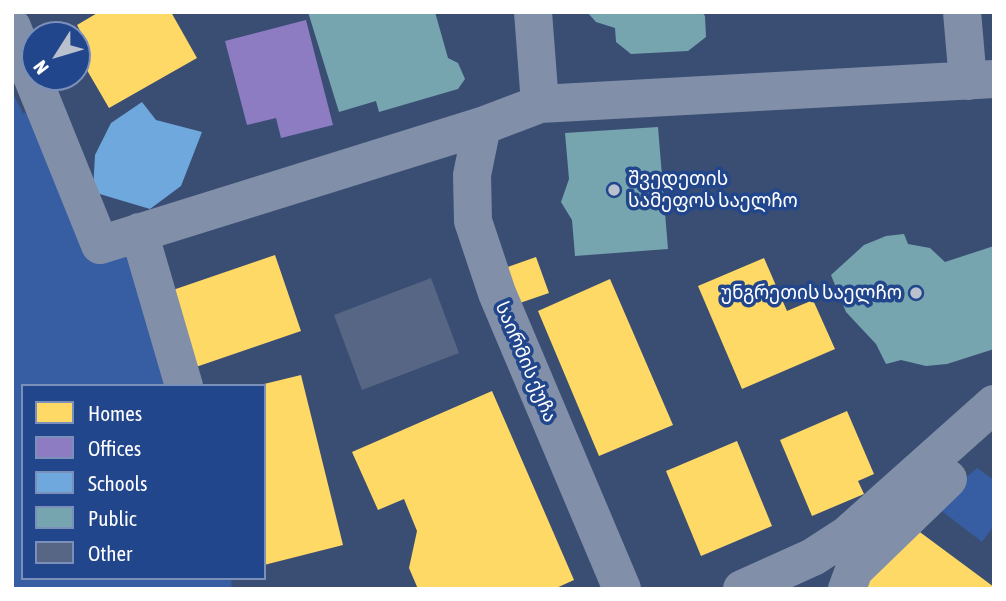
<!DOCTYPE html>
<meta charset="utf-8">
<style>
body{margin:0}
#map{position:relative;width:1006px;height:601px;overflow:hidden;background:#3a4e74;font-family:"Asap Condensed",sans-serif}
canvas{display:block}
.frame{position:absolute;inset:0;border:14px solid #fff;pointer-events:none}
.legend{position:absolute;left:21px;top:384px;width:245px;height:196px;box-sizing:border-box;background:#22468c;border:2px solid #7a90ba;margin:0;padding:9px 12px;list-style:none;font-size:21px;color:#fff}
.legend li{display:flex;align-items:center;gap:14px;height:35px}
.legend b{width:35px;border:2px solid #7a90ba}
.north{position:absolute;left:21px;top:21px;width:70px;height:70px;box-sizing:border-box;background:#22468c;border:2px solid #7a90ba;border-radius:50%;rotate:233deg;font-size:19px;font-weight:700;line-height:28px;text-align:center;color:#fff}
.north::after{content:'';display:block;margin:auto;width:24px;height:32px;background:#bac1ce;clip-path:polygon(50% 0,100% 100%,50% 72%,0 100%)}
</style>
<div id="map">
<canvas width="1006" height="601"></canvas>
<div class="frame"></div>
<ul class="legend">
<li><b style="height:19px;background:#ffd966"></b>Homes</li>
<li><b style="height:19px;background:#8e7cc3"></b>Offices</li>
<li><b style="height:19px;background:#6fa8dc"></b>Schools</li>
<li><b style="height:19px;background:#76a5af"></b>Public</li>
<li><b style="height:19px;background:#566684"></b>Other</li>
</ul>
<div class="north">N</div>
</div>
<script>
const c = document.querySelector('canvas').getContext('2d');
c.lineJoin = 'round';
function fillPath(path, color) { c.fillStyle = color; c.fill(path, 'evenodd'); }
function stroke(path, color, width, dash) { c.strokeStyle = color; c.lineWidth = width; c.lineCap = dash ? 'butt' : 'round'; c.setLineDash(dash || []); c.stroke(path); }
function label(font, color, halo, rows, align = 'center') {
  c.font = font + ' "Asap Condensed","Noto Sans Georgian",sans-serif'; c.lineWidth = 7; c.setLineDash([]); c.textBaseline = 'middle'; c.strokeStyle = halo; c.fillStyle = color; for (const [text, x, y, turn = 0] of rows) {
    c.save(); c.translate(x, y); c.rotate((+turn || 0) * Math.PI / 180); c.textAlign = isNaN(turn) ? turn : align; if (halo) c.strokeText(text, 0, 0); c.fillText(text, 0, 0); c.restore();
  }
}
const green = new Path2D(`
 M12 92 23 113 41 111 99 261 136 250 175 386H23V578H231L232 589H12Z
 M977 468 994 480V525L982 542 934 505Z`);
const homes = new Path2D(`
 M99 12H171L197 58 109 108 77 53 88 46 77 25Z
 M275 255 301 331 193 368 167 292Z
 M536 257 549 293 514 305 502 269Z
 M764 258 787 311 813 300 835 349 742 389 698 286Z
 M610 279 673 425 599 456 538 311Z
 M301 375 343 545 264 565V384Z
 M492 391 574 580 554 589H418L409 568 417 531 404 499 378 510 352 452Z
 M847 411 874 474 858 481 864 494 812 516 780 440Z
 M737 441 772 526 701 556 666 471Z
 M909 524 994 587V589H869L864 585Z`);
const offices = new Path2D(`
 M306 20 333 125 281 138 276 118 247 125 225 41Z`);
const schools = new Path2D(`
 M142 102 156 120 202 132 181 186 150 209 93 192 95 155 111 123Z`);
const public = new Path2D(`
 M308 12H435L448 58 458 63 465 79 458 89 379 112 376 101 339 112Z
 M587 12H702L705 16 706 37 688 51 631 54 616 42 615 28 596 22Z
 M658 127 668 249 575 256 572 220 561 202 569 179 565 133Z
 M904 234 908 244 930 248 945 262 994 246V349L947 364 926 366 901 360 886 364 876 344 846 312 831 275 864 245 886 236Z`);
const building = new Path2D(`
 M431 278 459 353 362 390 334 315Z`);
const minor = new Path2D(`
 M533 12 540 104
 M962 12 968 81
 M12 27 100 245 482 126 540 104 994 79
 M482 126 472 175 473 221 497 293 622 589
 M139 232 184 386
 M742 589 813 557 847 535 994 404
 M847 589 854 570 948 479`);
const markers = [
 [614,190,7,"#bac1ce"],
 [916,293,7,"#bac1ce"]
];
const poiNames = [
 ["შვედეთის",628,179],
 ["სამეფოს საელჩო",628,201],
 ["უნგრეთის საელჩო",902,293,"right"]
];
const streetNames = [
 ["საირმის ქუჩა",526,362,67]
];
fillPath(green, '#375da2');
fillPath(homes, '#ffd966');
fillPath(offices, '#8e7cc3');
fillPath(schools, '#6fa8dc');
fillPath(public, '#76a5af');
fillPath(building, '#566684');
stroke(minor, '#818fa8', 38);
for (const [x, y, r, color] of markers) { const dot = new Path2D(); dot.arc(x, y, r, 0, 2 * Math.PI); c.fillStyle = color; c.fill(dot); stroke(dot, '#22468c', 2.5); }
label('19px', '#fff', '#22468c', poiNames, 'left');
label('19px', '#fff', '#22468c', streetNames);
</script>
